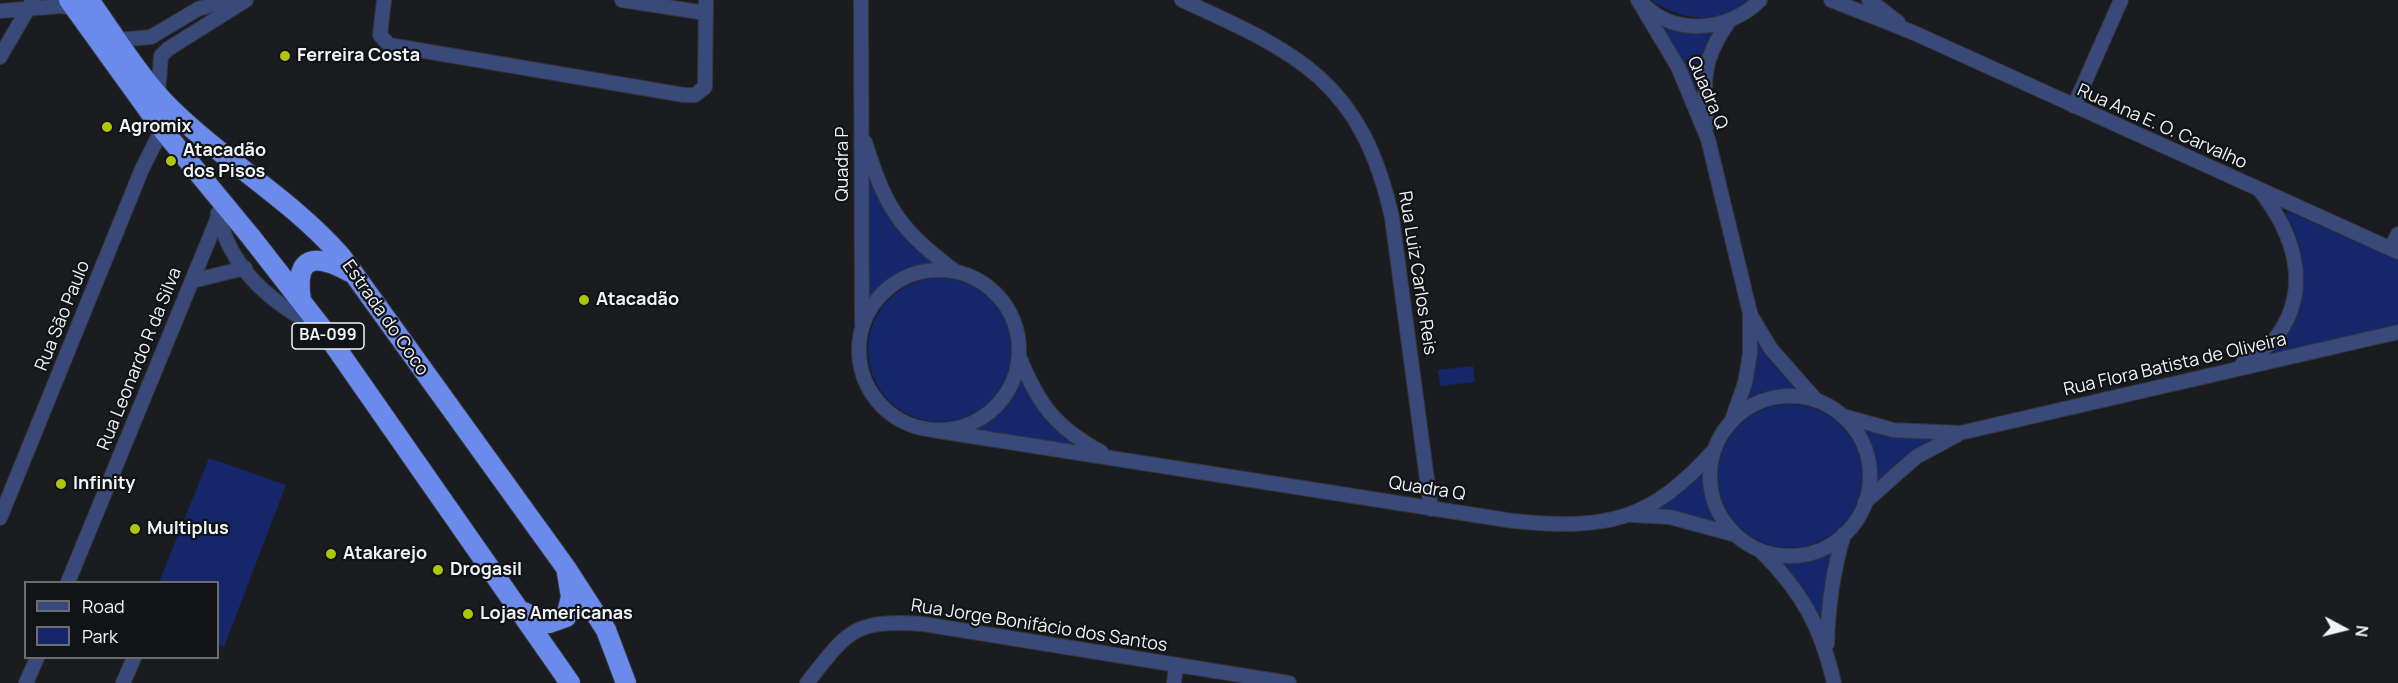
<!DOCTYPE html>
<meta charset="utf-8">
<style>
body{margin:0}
#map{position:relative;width:2398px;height:683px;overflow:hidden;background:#1a1c20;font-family:Manrope,sans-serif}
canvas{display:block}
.legend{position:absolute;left:24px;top:581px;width:195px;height:78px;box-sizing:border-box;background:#111317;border:2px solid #6b6d71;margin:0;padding:8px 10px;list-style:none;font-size:18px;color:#f2f3f7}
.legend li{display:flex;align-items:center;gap:12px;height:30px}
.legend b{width:30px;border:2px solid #6b6d71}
.north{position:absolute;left:2314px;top:599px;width:60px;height:60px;-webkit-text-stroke:4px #111317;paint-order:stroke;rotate:97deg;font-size:16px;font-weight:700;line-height:24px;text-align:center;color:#f2f3f7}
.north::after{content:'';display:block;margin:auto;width:21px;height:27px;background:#f2f3f7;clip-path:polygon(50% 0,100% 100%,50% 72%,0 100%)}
</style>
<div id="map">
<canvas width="2398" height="683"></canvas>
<ul class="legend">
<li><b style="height:8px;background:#394a7a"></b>Road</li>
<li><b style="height:16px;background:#15266b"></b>Park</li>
</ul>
<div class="north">N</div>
</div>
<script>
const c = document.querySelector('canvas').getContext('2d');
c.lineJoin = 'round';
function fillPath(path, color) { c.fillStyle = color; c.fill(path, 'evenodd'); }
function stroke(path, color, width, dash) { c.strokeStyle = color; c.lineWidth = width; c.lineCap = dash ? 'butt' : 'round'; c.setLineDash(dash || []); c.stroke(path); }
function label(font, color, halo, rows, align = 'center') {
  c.font = font + ' Manrope,sans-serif'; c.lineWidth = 4.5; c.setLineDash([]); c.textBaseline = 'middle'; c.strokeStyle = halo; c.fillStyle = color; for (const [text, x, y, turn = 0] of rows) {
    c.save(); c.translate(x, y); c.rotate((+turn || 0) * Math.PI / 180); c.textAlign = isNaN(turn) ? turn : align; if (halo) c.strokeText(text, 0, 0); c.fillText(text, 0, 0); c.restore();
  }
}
const green = new Path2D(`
 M1651 0H1749C1719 26 1682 21 1651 0Z
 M1658 20 1716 28 1700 59 1695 93Z
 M866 171C882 207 906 244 939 266 908 267 884 281 866 308Z
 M2287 211 2398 260V327L2275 355 2273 348C2298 296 2318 273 2286 215Z
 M868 350a72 72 0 1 1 144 0a72 72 0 1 1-144 0Z
 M1755 334 1801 390 1770 392 1743 405Z
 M1473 366 1475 382 1440 386 1438 370Z
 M1020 375C1033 405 1052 428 1079 447L969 430C994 419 1011 401 1020 375Z
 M1718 476a72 72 0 1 1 144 0a72 72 0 1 1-144 0Z
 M1860 426 1902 438 1934 440 1875 486 1873 453Z
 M209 458 286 485 224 647 218 644V582H159Z
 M1705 467 1707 500 1718 523 1682 512 1648 510Z
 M1835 549 1824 588 1820 619 1800 586 1778 561 1812 559Z`);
const minor = new Path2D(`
 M384 0 380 35 389 45 684 95H695L705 87 706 0
 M622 0 706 13
 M861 0 862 323
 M1182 0C1299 53 1362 82 1392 218L1431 509
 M1638 0 1678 67 1708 139 1750 313V353L1745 383 1732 420
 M1831 0 1912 32 2398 252
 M1869 0 1898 22
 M1645 6C1678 37 1730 30 1760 0
 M0 11 61 6 76 9
 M117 40 151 37 198 9 230 0
 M0 57 32 2
 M158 94 161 56 168 49 246 0
 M2074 106 2121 0
 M1707 125C1703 78 1702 59 1730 20
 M865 142C886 209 899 229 956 272
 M218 213C230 270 272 303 320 329
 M2391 248 2398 234
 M859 350a80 80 0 1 1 160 0a80 80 0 1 1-160 0Z
 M192 281 245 268
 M1750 314 1771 349 1816 400
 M1019 356C1038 404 1055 427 1101 452
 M2242 364C2254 356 2268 348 2277 336 2312 288 2294 234 2261 192
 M1710 476a80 80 0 1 1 160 0a80 80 0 1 1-160 0Z
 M1843 416 1893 430 1960 433 2398 332
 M932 430 1513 521C1607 530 1650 522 1715 449
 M1865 502 1916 457 1957 435
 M1632 515 1670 517 1736 535
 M0 518 142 169 162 129
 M1761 551C1802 592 1821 626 1834 683
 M68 582 219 215
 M1827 644C1828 606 1833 571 1844 534
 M26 683 37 658
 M123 683 134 658
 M807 683C848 631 853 619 923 624L1289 683
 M1174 683 1176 666`);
const highway = new Path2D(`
 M69 0 162 129 251 237 325 332 570 683
 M89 0C114 35 138 75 168 106 222 160 290 198 341 256L566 568 606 630 626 683
 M301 300C294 255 315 253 350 272
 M521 611 549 623 566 617 571 597 567 573`);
const markers = [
 [285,56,6,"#afc507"],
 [107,127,6,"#afc507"],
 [171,161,6,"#afc507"],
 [584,300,6,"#afc507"],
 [61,484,6,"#afc507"],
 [135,529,6,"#afc507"],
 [331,554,6,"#afc507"],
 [438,570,6,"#afc507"],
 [468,614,6,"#afc507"]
];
const shields = [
 [328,336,72]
];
const shieldNames = [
 ["BA-099",328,336]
];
const poiNames = [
 ["Ferreira Costa",297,56],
 ["Agromix",119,127],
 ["Atacadão",183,151],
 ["dos Pisos",183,172],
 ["Atacadão",596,300],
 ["Infinity",73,484],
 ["Multiplus",147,529],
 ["Atakarejo",343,554],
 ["Drogasil",450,570],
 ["Lojas Americanas",480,614]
];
const streetNames = [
 ["Quadra Q",1707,93,67],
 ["Rua Ana E. O. Carvalho",2162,127,24],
 ["Quadra P",843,164,-90],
 ["Rua Luiz Carlos Reis",1417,273,81],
 ["Rua São Paulo",63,316,-68],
 ["Estrada do Coco",385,318,55],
 ["Rua Leonardo R da Silva",140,359,-68],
 ["Rua Flora Batista de Oliveira",2175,365,-13],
 ["Quadra Q",1427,489,9],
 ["Rua Jorge Bonifácio dos Santos",1039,626,9]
];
fillPath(green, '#15266b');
stroke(minor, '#34363a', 16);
stroke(highway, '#34363a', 22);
stroke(minor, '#394a7a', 14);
stroke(highway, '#6a8beb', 20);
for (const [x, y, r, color] of markers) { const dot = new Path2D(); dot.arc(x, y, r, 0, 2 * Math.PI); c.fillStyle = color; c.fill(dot); stroke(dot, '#111317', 2); }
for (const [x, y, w] of shields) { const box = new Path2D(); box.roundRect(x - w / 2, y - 13, w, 26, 4.5); c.fillStyle = '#111317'; c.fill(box); stroke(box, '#f2f3f7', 1.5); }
label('bold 16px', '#f2f3f7', null, shieldNames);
label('bold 18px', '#f2f3f7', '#111317', poiNames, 'left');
label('18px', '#f2f3f7', '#111317', streetNames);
</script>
